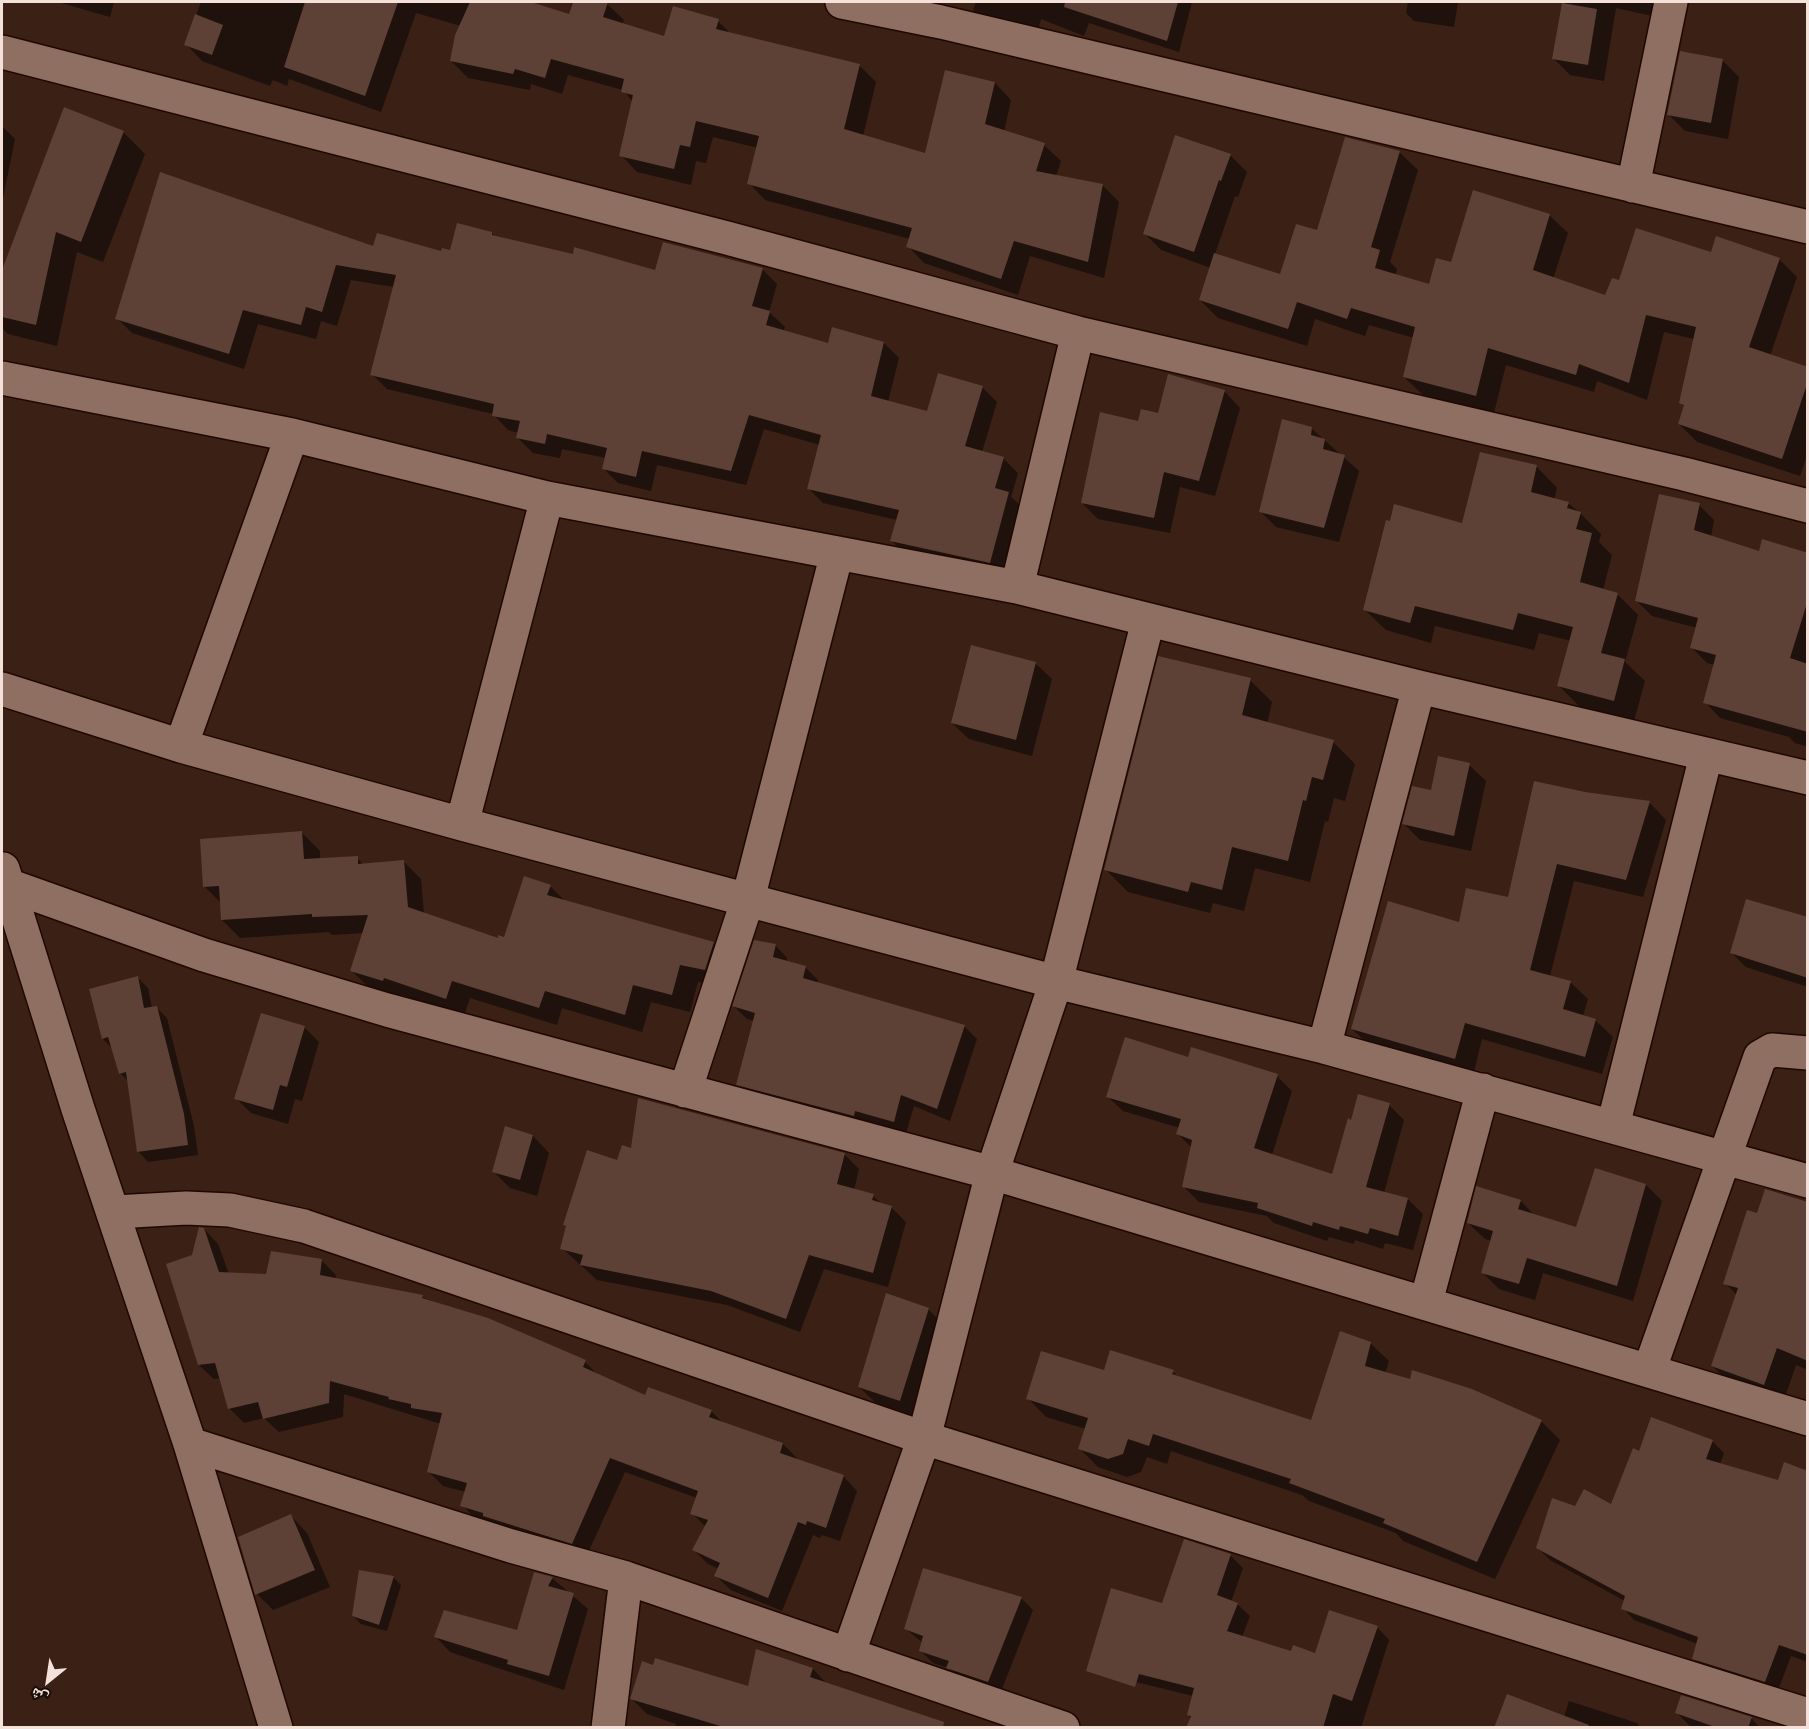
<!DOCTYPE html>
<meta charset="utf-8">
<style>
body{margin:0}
#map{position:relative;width:1809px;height:1729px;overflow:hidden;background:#3a2015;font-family:"Archivo Narrow","Noto Naskh Arabic",sans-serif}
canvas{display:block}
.frame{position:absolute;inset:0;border:3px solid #f3e1da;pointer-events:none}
.north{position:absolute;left:18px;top:1651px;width:60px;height:60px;-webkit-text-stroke:4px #190d09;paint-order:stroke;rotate:210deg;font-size:16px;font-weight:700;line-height:24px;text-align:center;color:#f3e1da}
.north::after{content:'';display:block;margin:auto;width:21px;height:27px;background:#f3e1da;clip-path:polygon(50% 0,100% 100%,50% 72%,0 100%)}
</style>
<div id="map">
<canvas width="1809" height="1729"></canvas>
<div class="frame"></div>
<div class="north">ش</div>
</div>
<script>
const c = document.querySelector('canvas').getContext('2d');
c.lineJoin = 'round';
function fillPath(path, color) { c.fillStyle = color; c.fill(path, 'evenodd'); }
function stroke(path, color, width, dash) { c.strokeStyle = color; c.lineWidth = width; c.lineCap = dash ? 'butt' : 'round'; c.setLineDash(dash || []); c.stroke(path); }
const shadow = new Path2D(`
 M58 2H114L110 17Z
 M201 2H526L569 15 572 2H600L607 4 624 20 622 25 665 38 718 21 731 34 859 65 876 82 863 136 926 155 995 83 1011 100 1004 132 1044 145 1061 161 1056 176 1102 185 1119 202 1104 278 1030 256 1018 295 924 263 908 246 910 239 765 200 749 183 758 148 713 137 706 163 696 161 691 185 637 172 621 155 633 102 623 90 568 75 562 94 531 84 530 90 468 78 451 61 461 26 416 13 381 112 289 79 287 86 273 80 270 86 202 61 186 44Z
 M976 2H1192L1179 52 1089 23 1084 36 1041 19 1037 34 986 22 973 10Z
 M1408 2H1458L1454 27 1414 21 1406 13Z
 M1564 2H1660L1657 17 1616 8 1604 81 1570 75 1554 59Z
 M1722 60 1739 77 1728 139 1685 131 1668 114Z
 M65 109 123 132 145 154 103 262 77 252 57 346 8 334 2 328V274Z
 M2 126 15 139 2 203Z
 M1176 137 1231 156 1247 172 1238 197 1235 196 1215 254 1281 276 1318 232 1399 152 1418 170 1390 262 1397 269 1395 276 1430 286 1452 264 1549 215 1568 233 1553 279 1606 297 1620 282 1712 254 1779 259 1797 277 1770 356 1808 368V452L1800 476 1697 442 1679 424 1685 407 1681 402 1694 339 1664 332 1647 400 1597 381 1594 392 1506 365 1494 413 1423 395 1404 377 1414 338 1369 325 1365 336 1315 319 1307 346 1218 318 1200 300 1211 268 1161 250 1145 234Z
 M492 233 496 237 574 256 656 272 762 269 777 284 769 312 785 327 783 332 829 345 884 343 899 358 888 402 928 413 982 387 997 402 982 452 1003 458 1018 473 1011 497 1023 508 1005 577 907 556 892 541 897 520 823 503 808 488 820 445 764 429 746 485 657 465 651 491 618 483 603 468 606 458 562 449 560 458 533 453 518 438 519 433 508 430 493 414 387 389 372 374 394 287 351 280 337 326 321 321 316 339 258 324 244 369 132 333 117 318 374 248 451 252Z
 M1169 376 1225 392 1240 408 1215 496 1180 487 1170 533 1098 519 1082 503 1139 423 1159 415Z
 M1311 428 1359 471 1339 542 1276 527 1261 512Z
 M1537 467 1557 488 1554 500 1568 503 1580 513 1601 534 1599 542 1612 555 1603 590 1617 594 1638 615 1625 662 1645 681 1634 721 1580 707 1559 686 1571 641 1539 633 1534 650 1435 626 1431 643 1386 630 1365 610 1463 525Z
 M1699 505 1714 520 1711 537 1760 553 1808 555V747L1795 743 1789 737 1720 718 1705 702 1715 665 1707 663 1692 648 1697 628 1652 616 1637 601Z
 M1035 663 1052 679 1032 756 969 739 952 723Z
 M1250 680 1272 702 1267 724 1333 742 1355 764 1345 801 1334 798 1328 822 1325 821 1310 882 1255 868 1244 911 1213 903 1210 913 1128 892 1106 870Z
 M1469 765 1486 781 1471 851 1420 840 1404 824 1432 792Z
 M1584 794 1649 802 1666 820 1643 897 1574 881 1550 976 1570 982 1588 999 1583 1016 1595 1020 1613 1037 1602 1074 1482 1039 1473 1076 1370 1046 1352 1029 1461 924 1509 899Z
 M302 833 320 851V860L357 858 364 865 403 861 421 879 424 914 499 940 505 939 550 886 566 902 713 943 731 961 723 987 698 982 690 1012 651 1002 642 1032 562 1008 557 1025 470 998 464 1016 402 995 401 998 370 989 352 971 364 933 332 935 329 932 240 938 222 920 221 903 204 886Z
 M1808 918V987L1746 967 1732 953Z
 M775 945 787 958V962L805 967 818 980 817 984 964 1026 977 1039 950 1121 914 1106 906 1133 750 1097 738 1084 755 1021 747 1019 734 1006Z
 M138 978 148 988 152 1008 156 1007 167 1018 194 1126 198 1155 148 1162 138 1151 129 1082 120 1073 113 1049 103 1039Z
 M304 1027 319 1042 302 1101 295 1099 288 1124 251 1113 236 1098Z
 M1189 1059 1277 1076 1292 1091 1272 1155 1333 1176 1352 1122 1389 1105 1404 1120 1384 1193 1408 1199 1423 1214 1413 1250 1385 1243 1383 1249 1355 1240 1354 1244 1329 1237 1327 1241 1274 1223 1267 1216 1199 1202 1184 1187 1192 1148 1178 1134 1180 1128 1123 1111 1107 1096Z
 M506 1128 533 1136 549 1153 537 1196 510 1188 494 1172Z
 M632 1150 844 1154 859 1169 854 1190 873 1196 882 1204 891 1207 906 1222 888 1287 824 1269 800 1332 727 1305 597 1280 562 1248 567 1228 565 1225 618 1162Z
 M1646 1185 1662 1201 1633 1301 1543 1273 1535 1300 1499 1289 1482 1272 1492 1241 1485 1239 1468 1223 1521 1201 1535 1216 1577 1229Z
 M1808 1204V1370L1796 1365 1783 1403 1731 1384 1712 1366 1737 1295 1725 1283 1758 1215Z
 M204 1229 218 1244 229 1274 267 1276 321 1260 336 1275 335 1280 422 1297 585 1362 599 1376 646 1397 711 1411 724 1424 783 1444 797 1458 796 1461 843 1476 857 1491 840 1541 822 1535 820 1538 813 1535 782 1611 731 1590 716 1576 719 1569 708 1564 694 1550 706 1527 692 1513 697 1498 625 1472 586 1557 476 1519 462 1505 466 1492 443 1486 429 1472 441 1424 344 1394 343 1417 279 1432 264 1418 244 1423 230 1409 221 1378 214 1379 199 1365 193 1257Z
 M928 1309 944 1325 917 1417 876 1403 859 1387Z
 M1370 1343 1389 1361 1385 1374 1541 1421 1560 1440 1495 1579 1403 1541 1396 1533 1309 1501 1302 1495 1171 1451 1167 1464 1147 1457 1141 1472 1127 1477 1098 1467 1080 1449 1086 1429 1046 1417 1028 1398 1105 1372H1173L1179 1378 1312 1422Z
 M1712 1441 1724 1453 1720 1464 1779 1482 1808 1472V1662L1791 1656 1777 1693 1705 1670 1694 1659 1698 1644 1634 1620 1623 1608 1625 1601 1550 1560 1538 1548 1576 1508 1611 1506 1640 1453Z
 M291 1516 307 1533 330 1587 273 1610 257 1594Z
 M1230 1555 1243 1568 1231 1602 1237 1604 1250 1616 1242 1637 1292 1653 1316 1655 1377 1627 1389 1640 1361 1728H1188L1193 1696 1132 1681 1163 1605Z
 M393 1577 401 1585 387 1631 361 1624 353 1616Z
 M552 1578 588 1609 564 1690 450 1652 436 1637 518 1632Z
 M1021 1598 1033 1610 1000 1694 960 1680 948 1668 933 1663 920 1650 923 1643 906 1629Z
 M654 1667 749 1688 813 1669 828 1685 924 1728H675L676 1724 647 1714 632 1699Z
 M1569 1701 1637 1723 1641 1728H1495L1564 1717Z
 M1677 1713 1751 1718 1760 1728H1692Z`);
const building = new Path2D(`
 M305 2H398L365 96 284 67Z
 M470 2H531L569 14 573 2H608L603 17 664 36 673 6 719 19 716 29 860 64 844 129 925 153 945 70 995 82 985 124 1045 143 1036 171 1103 184 1088 262 1014 241 1001 279 906 247 912 228 747 184 759 136 696 121 690 147 680 145 674 169 619 156 633 95 621 92 624 79 551 59 545 78 515 69 513 74 450 61 455 35Z
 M1065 2H1178L1167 41 1064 7Z
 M1562 3 1597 9 1588 65 1552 59Z
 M195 14 223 25 212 55 184 45Z
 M1680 51 1723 59 1711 123 1667 115Z
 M64 107 124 131 81 242 56 232 36 325 2 317V270Z
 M1175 135 1231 154 1221 181 1219 180 1194 252 1143 234Z
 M1345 137 1400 151 1371 247 1380 250 1375 268 1429 284 1436 258 1451 262 1473 190 1550 214 1533 270 1605 295 1612 278 1619 280 1636 228 1711 252 1716 236 1780 258 1749 347 1808 367V381L1782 459 1678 424 1684 405 1679 403 1696 327 1646 315 1629 383 1579 364 1576 375 1488 348 1476 396 1403 377 1415 327 1351 308 1347 319 1297 302 1288 329 1199 300 1214 253 1280 274 1296 224 1317 230Z
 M160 172 373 246 377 233 441 251 442 248 450 250 457 223 492 232V235L573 254 574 247 655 270 663 242 763 268 752 306 770 311 766 325 828 343 832 327 884 342 871 396 927 411 938 373 983 386 965 446 1004 457 995 488 1009 492 990 563 890 541 899 510 807 489 821 435 749 415 731 471 642 451 636 477 602 469 607 448 547 434 545 444 516 438 520 421 492 416 494 404 370 375 396 275 336 265 322 312 306 307 301 325 243 310 229 354 115 319Z
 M1168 374 1225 390 1199 481 1164 472 1154 518 1081 503 1100 412 1138 421 1141 409 1158 413Z
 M1282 419 1312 427 1311 435 1325 439 1323 449 1345 455 1324 528 1259 512Z
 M1480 452 1537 465 1531 492 1569 502 1567 508 1581 512 1576 529 1592 533 1580 582 1618 593 1601 653 1625 659 1614 701 1557 686 1573 627 1518 613 1513 630 1415 606 1410 623 1363 610 1386 520 1390 521 1394 504 1462 523Z
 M1659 494 1700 503 1694 530 1759 551 1762 539 1808 553V600L1790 658 1808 664V732L1703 703 1716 655 1690 648 1698 618 1635 601Z
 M971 645 1036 662 1016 740 951 723Z
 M1158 656 1251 678 1242 715 1334 740 1323 780 1312 777 1306 801 1303 800 1288 861 1232 847 1222 890 1191 882 1188 892 1104 870Z
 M1438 756 1470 763 1454 836 1402 824 1412 786 1431 790Z
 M1534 781 1585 792 1650 801 1626 880 1557 864 1530 970 1571 981 1563 1009 1596 1019 1585 1057 1465 1023 1455 1059 1351 1029 1388 901 1459 922 1466 888 1508 897Z
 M302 831 304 859 358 856V864L404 860 408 907 498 938V935L504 937 524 876 551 885 547 895 714 942 705 970 680 965 672 995 633 985 625 1015 545 991 539 1008 452 981 446 999 384 978 383 981 350 971 368 915 312 917V914L221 920 219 886 203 887 200 839Z
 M1746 899 1808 917V978L1730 953Z
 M754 940 776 944 773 957 806 966 803 978 965 1025 937 1109 901 1095 894 1122 855 1111 854 1116 736 1085 755 1013 732 1006Z
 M138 976 144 1008 157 1006 184 1114 188 1145 137 1152 126 1072 119 1074 108 1037 102 1039 89 989Z
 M261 1013 305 1026 287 1087 280 1085 273 1110 234 1099Z
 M1125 1037 1188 1057 1191 1047 1278 1074 1254 1148 1332 1174 1348 1118 1351 1120 1358 1094 1390 1103 1366 1187 1408 1198 1398 1236 1370 1228 1368 1234 1340 1226 1339 1230 1313 1222 1312 1226 1257 1208 1258 1203 1182 1187 1192 1140 1176 1134 1181 1119 1106 1097Z
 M638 1098 845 1153 837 1184 874 1194 872 1200 892 1206 873 1273 809 1255 786 1319 711 1291 580 1265 583 1255 560 1249 566 1226 563 1225 587 1150 617 1160 622 1145 631 1148Z
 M505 1126 533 1135 520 1180 492 1172Z
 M1595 1168 1646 1184 1617 1286 1527 1258 1519 1284 1481 1273 1493 1231 1467 1223 1476 1186 1521 1200 1518 1209 1576 1227Z
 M1765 1189 1808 1202V1361L1777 1348 1764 1385 1711 1366 1738 1288 1723 1284 1747 1210 1757 1213Z
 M199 1227 204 1228 219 1272 266 1274 271 1251 322 1259 320 1275 423 1295 422 1298 488 1318 586 1360 583 1367 645 1395 648 1387 712 1410 709 1417 783 1443 780 1453 844 1475 826 1528 807 1521 806 1525 798 1522 768 1598 714 1576 720 1563 692 1550 708 1520 690 1514 698 1491 610 1458 572 1544 483 1516V1513L460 1506 467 1483 427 1472 442 1413 411 1408V1404L388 1399 389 1397 330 1381 329 1403 263 1419 258 1402 228 1409 215 1363 198 1365 166 1264 192 1255Z
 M886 1293 929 1308 900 1401 858 1387Z
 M1340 1331 1371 1342 1365 1366 1410 1379 1412 1370 1472 1389 1542 1420 1477 1562 1383 1523 1385 1519 1289 1483 1291 1479 1153 1434 1149 1446 1128 1439 1123 1454 1108 1459 1078 1449 1088 1418 1026 1399 1041 1351 1104 1370 1110 1350 1174 1370 1172 1374 1311 1420Z
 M1651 1417 1713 1440 1706 1459 1778 1480 1784 1462 1808 1471V1655L1779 1645 1765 1682 1692 1659 1698 1637 1621 1609 1625 1596 1536 1548 1552 1498 1575 1506 1584 1489 1611 1504 1633 1448 1639 1451Z
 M291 1514 315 1570 255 1595 238 1537Z
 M1184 1539 1231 1554 1217 1595 1238 1603 1227 1631 1291 1651 1293 1645 1315 1653 1329 1610 1378 1626 1352 1701 1333 1694 1323 1728H1186L1191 1716 1187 1715 1194 1688 1139 1674 1135 1687 1086 1671 1111 1588 1162 1603Z
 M923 1568 1022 1597 988 1682 946 1668 949 1661 919 1651 923 1636 904 1629Z
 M359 1570 394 1576 379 1625 352 1616Z
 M534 1572 553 1577 548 1586 574 1593 549 1676 507 1664 508 1660 434 1637 444 1610 517 1630Z
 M756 1649 813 1668 810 1677 944 1722 943 1728H727L630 1699 642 1661 653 1665 655 1658 748 1686Z
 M1507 1694 1589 1725 1588 1728H1494Z
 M1681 1695 1752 1717 1748 1728H1718L1675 1713Z`);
const minor = new Path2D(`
 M842 2 941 22 1808 227
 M2 52 727 238 1078 333 1684 474 1808 506
 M1633 186 1671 2
 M2 378 292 435 547 498 1017 587 1419 687 1808 778
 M1017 587 1078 333
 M2 689 181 746 462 824 1056 982 1324 1047 1808 1181
 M181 746 292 435
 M462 824 547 498
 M3 869 78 1109 190 1444 276 1728
 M8 885 204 955 387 1010 992 1173 1808 1419
 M1324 1047 1419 687
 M685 1091 748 899 837 553
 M1613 1126 1706 756
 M115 1212 186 1208 230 1210 304 1226 924 1438 1808 1715
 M1426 1302 1483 1090
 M1649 1371 1760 1057 1772 1050 1808 1053
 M190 1444 511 1546 626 1578 1063 1728
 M848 1655 924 1438 992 1173 1056 982 1148 621
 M608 1728 626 1578`);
fillPath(shadow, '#0007');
fillPath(building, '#5e4136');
stroke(minor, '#200802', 36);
stroke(minor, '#8e6f62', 33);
</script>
